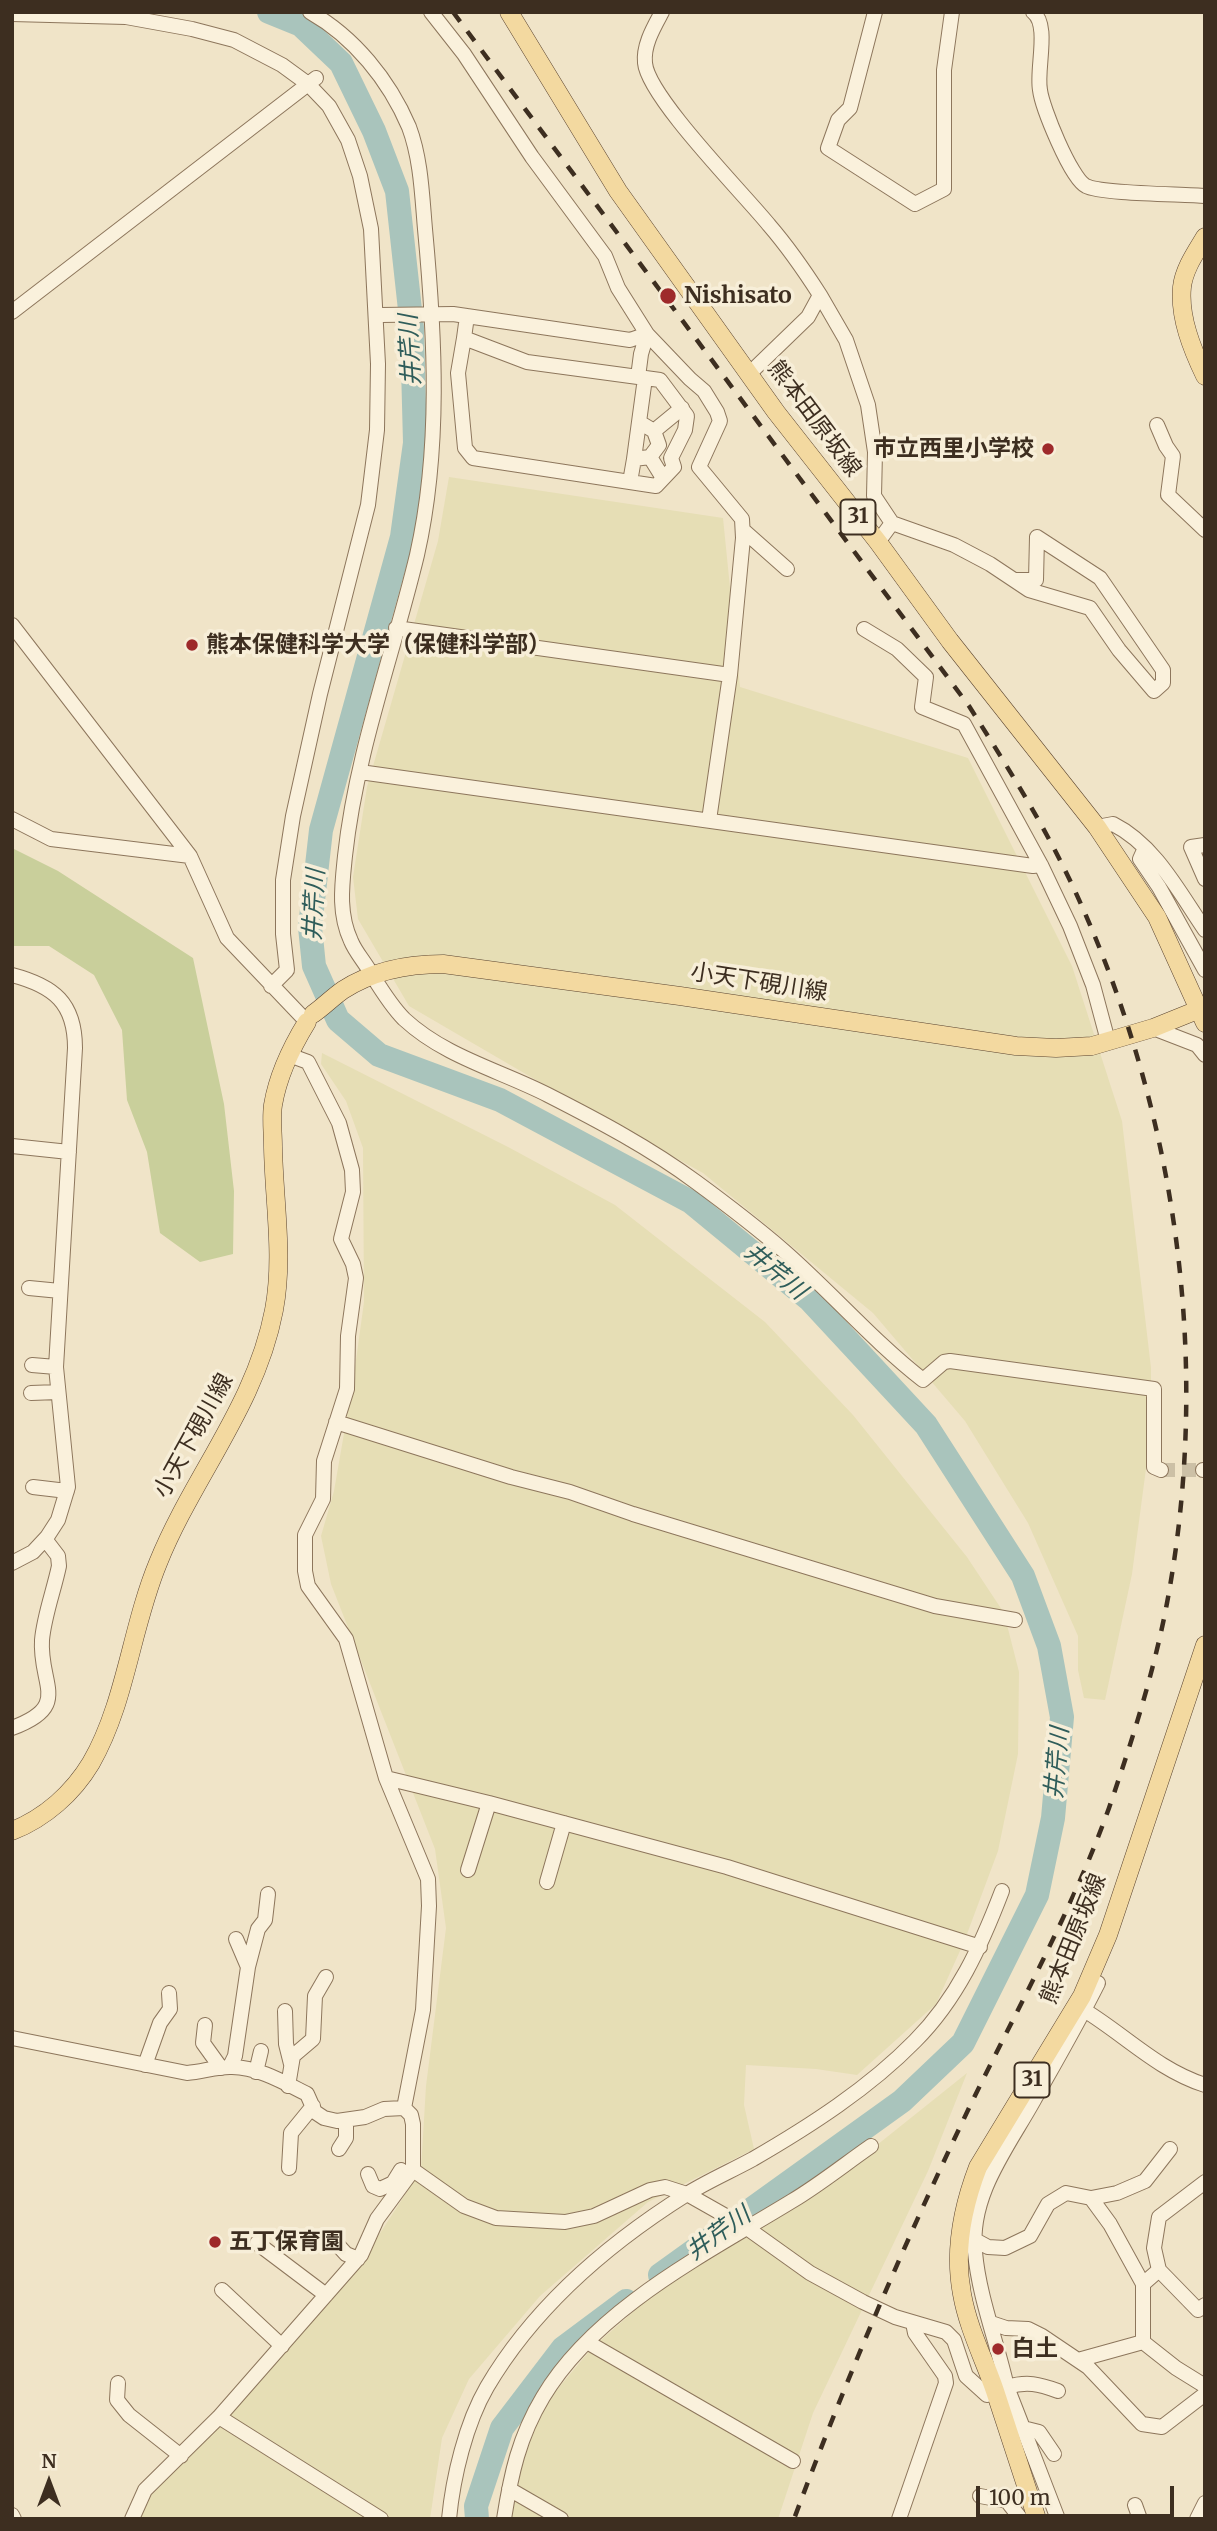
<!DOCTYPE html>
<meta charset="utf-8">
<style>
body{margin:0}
#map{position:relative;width:1217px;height:2531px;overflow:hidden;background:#f0e4c8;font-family:Merriweather,serif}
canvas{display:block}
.frame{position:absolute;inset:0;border:14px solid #3d2e20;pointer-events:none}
.north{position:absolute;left:14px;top:2447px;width:70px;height:70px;-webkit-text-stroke:5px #f7eed8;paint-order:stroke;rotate:0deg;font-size:19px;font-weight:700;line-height:28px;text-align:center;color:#3d2e20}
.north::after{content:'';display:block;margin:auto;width:24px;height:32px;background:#3d2e20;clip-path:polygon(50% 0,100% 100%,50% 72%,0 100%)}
.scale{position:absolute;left:976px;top:2486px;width:198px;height:32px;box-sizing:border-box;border:4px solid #3d2e20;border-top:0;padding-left:9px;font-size:21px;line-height:24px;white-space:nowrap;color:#3d2e20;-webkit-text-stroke:5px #f7eed8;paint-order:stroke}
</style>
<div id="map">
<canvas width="1217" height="2531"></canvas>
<div class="frame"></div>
<div class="north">N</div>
<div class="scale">100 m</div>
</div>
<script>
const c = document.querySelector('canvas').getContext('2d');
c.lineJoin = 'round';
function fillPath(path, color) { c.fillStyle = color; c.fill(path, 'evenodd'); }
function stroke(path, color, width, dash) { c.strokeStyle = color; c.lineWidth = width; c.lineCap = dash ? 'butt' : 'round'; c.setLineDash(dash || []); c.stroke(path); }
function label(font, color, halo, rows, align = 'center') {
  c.font = font + ' Merriweather,"Noto Sans JP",serif'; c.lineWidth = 7; c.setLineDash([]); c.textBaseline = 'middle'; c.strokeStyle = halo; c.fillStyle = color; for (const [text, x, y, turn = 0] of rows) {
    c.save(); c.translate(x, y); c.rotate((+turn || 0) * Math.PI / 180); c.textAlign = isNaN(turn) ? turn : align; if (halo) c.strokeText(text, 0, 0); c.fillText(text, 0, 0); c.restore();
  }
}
const farmland = new Path2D(`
 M449 477 723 518 740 687 968 758 1072 966 1122 1121 1151 1368V1431L1132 1574 1105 1700 1084 1698 1078 1670V1636L1028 1523 965 1421 873 1313 703 1173 560 1094 409 1006 358 919 353 877 367 787 438 541Z
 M322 1053 510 1148 615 1205 765 1322 853 1415 967 1557 1004 1613 1019 1672 1018 1754 998 1851 964 1942 936 2004 857 2075 816 2069 746 2065 744 2105 754 2149 648 2202 540 2296 469 2379 442 2438 430 2519H137L140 2507 251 2381 351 2278 421 2170 426 2086 446 1928 435 1849 331 1584 321 1536 334 1491 353 1382 364 1302 363 1148 346 1101 321 1064Z
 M967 2073 928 2171 813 2413 778 2519H511L521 2453 545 2404 592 2348 675 2275 872 2149Z`);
const green = new Path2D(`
 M12 848 58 871 193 958 224 1104 234 1191 233 1254 200 1262 160 1233 147 1152 127 1100 122 1030 94 975 49 946H12Z`);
const river = new Path2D(`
 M269 12 301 25 341 63 374 131 397 191 412 328 415 443 402 537 321 830 310 927 314 966 338 1020 379 1055 500 1100 691 1202 810 1300 926 1425 1023 1576 1049 1646 1062 1717 1053 1818 1037 1895 963 2043 902 2101 660 2275
 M477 2519 476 2506 502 2428 563 2348 626 2301`);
const minorTunnel = new Path2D(`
 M1161 1470H1203`);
const minor = new Path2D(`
 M310 12C354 37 389 80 409 127 421 159 422 195 425 229 435 336 441 449 417 555 393 655 356 753 345 856 342 885 338 913 351 941 355 951 363 960 369 970 379 986 390 1005 404 1019 445 1057 499 1070 548 1095 599 1121 650 1148 696 1182 726 1204 756 1227 784 1251 832 1293 873 1341 923 1380L944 1362 950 1361 1154 1389V1467L1161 1470
 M431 12 464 54 532 157 605 256 618 288 647 334 690 379 704 391 717 412 720 421 699 467 742 519 743 538 730 675 709 820
 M662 12C654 27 643 45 645 63 648 97 744 194 769 225 788 247 804 270 820 295L808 317 749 374
 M875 12 850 108 838 120 828 148 915 204 944 189V70L952 12
 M1033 12C1050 25 1036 69 1040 90 1042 107 1071 179 1086 186 1101 194 1183 194 1205 196
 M12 14 126 17 192 29 234 40 282 65 308 84 329 106 348 140 360 176 371 229 378 364 377 430 368 505 320 694 293 816 283 880V934L287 970 271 986
 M820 295 846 340 868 405 875 452 874 496 892 523
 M12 312 316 78
 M381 315 453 314 630 340 647 334
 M467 316 464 338 527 362 638 377 641 354 647 334
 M464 338 458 373 465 448 473 458 656 486 674 467 671 458 685 430 687 416 660 380 638 377
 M645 378 639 422 654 431
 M1157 425 1166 446 1173 456 1168 495 1205 530
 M634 459 639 422
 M663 478 650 457 659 445 654 431 682 408
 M630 482 634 459 650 457
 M743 530 787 569
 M878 542 892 523 954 545 990 564 1029 590 1090 608 1119 650 1154 691 1163 683V670L1100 578 1037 537
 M1014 580H1036L1037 537
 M12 625 190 856 227 938 307 1022
 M396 628 730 675
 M864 629 897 649 926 677 922 707 964 724 1041 865 1070 926 1093 985 1108 1041
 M360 772 1033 866 1041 865
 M12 819 51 839 190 856
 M1097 827 1113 824C1155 845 1179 892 1205 930
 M1205 845 1191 847 1205 879
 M1145 848 1140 859 1159 887 1205 970
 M12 975C54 986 75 1003 75 1048L56 1367 68 1487 58 1520 47 1537 33 1552 12 1563
 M1153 1028 1197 1045 1205 1055
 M289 1055 308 1062 339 1123 352 1170 353 1192 341 1239 353 1264 356 1278 348 1336 347 1389 324 1461 323 1499 305 1535V1571L308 1586 346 1639 386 1778 428 1879 429 1906 423 2010 404 2108
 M12 1146 69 1152
 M29 1288 60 1291
 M32 1365 56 1367
 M31 1393 58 1392
 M336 1422 511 1477 570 1492 633 1514 935 1606 1015 1620
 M1203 1470H1205
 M33 1487 67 1491
 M12 1728C72 1706 39 1685 42 1640 44 1616 54 1590 59 1566L58 1556 45 1539
 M386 1778 489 1803 727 1867 980 1947
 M468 1870 489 1803
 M547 1882 564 1823
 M236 1939 248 1967
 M1084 2010C1125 2035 1158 2070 1205 2085
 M285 2011 286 2044 291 2064
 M205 2025 203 2043 221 2068
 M12 2038 187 2073C202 2072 219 2066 232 2067 258 2067 285 2083 307 2094L315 2112 324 2118 337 2121 365 2117 384 2109 404 2108 411 2115 413 2124V2170L377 2219 361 2255 219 2417 145 2490 132 2519
 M145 2065 160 2023 170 2009 169 1993
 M230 2066 235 2056 248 1967 258 1929 265 1920 268 1894
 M256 2072 261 2051
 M288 2086 293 2056 313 2039 315 1996 326 1977
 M339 2149 346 2138V2121
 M289 2168 291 2133 313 2106
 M413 2170 464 2206 496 2218 565 2222 594 2216 650 2190 665 2187 687 2194 747 2228 810 2273 863 2302 895 2317 946 2332 954 2340 966 2376 987 2395
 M368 2174 373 2186 380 2189 393 2183 401 2170
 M1091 2198 1117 2193 1145 2181 1170 2149
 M975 2240 988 2247 1005 2248 1030 2236 1048 2204 1066 2193 1091 2198 1110 2224 1143 2284V2342L1176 2368 1205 2386
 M257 2243 326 2295
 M336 2243 346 2254 358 2259
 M1159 2270 1154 2248 1159 2217 1205 2182
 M1143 2284 1159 2270 1198 2310 1205 2305
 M222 2290 282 2346
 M991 2323 1006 2328 1028 2329 1042 2336 1088 2367 1142 2424 1162 2427 1205 2394
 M587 2342 793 2461
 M1078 2360 1143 2342
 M118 2383 117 2400 129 2415 181 2456
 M993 2385 1007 2387C997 2342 979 2297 975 2252 969 2195 1008 2147 1034 2100 1056 2061 1078 2023 1098 1983
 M219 2417 381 2519
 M1023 2428 1058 2519
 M1054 2454 1039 2432 1023 2428 1007 2387C1027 2381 1039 2384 1058 2391
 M509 2489 561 2519
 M980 2496 1007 2501 1021 2519
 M1135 2505 1140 2519
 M12 2515 14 2519
 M449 2519C453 2477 466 2423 487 2387 534 2307 609 2243 687 2194 708 2181 731 2171 753 2159 810 2126 869 2088 915 2041 957 1999 981 1946 1002 1891
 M504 2519C511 2474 519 2437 543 2397 595 2309 707 2253 792 2201 819 2185 845 2164 871 2146
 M899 2519 946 2383 945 2376 915 2333 913 2323
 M1197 2519 1205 2503`);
const major = new Path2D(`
 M509 12 618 191 776 412 878 542 950 641 1097 827 1157 917 1205 1023
 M1205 237C1196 252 1184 269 1182 287 1179 317 1192 349 1205 376
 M313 1014C323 1007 333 997 343 990 374 970 408 964 443 964L680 996 1016 1046 1056 1048 1092 1046 1153 1028 1205 1007
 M12 1831C45 1818 73 1793 91 1763 126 1702 131 1628 158 1563 193 1476 256 1405 274 1310 284 1257 274 1201 273 1147 273 1133 271 1118 273 1105 278 1075 291 1048 307 1022
 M1037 2519C1023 2476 1009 2433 995 2391 984 2359 968 2328 962 2294 954 2252 963 2206 978 2167L1082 1996 1108 1935 1205 1645`);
const rail = new Path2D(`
 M453 12 969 706C1007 766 1045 826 1075 891 1177 1112 1212 1363 1167 1603 1154 1672 1132 1741 1109 1808 1072 1911 1017 2009 969 2108 905 2242 846 2379 794 2519`);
const markers = [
 [668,296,9,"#9e2a2b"],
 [1048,449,7,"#9e2a2b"],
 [192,645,7,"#9e2a2b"],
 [215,2242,7,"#9e2a2b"],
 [998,2349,7,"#9e2a2b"]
];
const shields = [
 [858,517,35],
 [1032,2080,35]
];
const shieldNames = [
 ["31",858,517],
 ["31",1032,2080]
];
const poiNames = [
 ["Nishisato",684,296],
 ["市立西里小学校",1034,449,"right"],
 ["熊本保健科学大学（保健科学部）",206,645],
 ["五丁保育園",229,2242],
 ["白土",1012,2349]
];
const streetNames = [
 ["熊本田原坂線",814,419,53],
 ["小天下硯川線",759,983,9],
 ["小天下硯川線",194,1436,-61],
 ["熊本田原坂線",1074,1939,-68]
];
const waterNames = [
 ["井芹川",411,350,-93],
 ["井芹川",315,905,-87],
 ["井芹川",775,1272,40],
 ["井芹川",1058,1763,-85],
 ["井芹川",719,2234,-36]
];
fillPath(farmland, '#e6deb5');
fillPath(green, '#c9cf9b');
stroke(river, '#a9c4bc', 24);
stroke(minorTunnel, '#ccc0a6', 14, [14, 7]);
stroke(minor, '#8d765c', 16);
stroke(major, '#5b4430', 19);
stroke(minor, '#faf1dc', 14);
stroke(major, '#f3d9a0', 18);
stroke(rail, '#3d2e20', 4.5, [12, 12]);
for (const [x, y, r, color] of markers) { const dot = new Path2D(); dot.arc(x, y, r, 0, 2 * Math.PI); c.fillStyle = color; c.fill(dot); stroke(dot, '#f7eed8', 2.5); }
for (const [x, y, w] of shields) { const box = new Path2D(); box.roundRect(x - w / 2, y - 17.5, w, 35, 5); c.fillStyle = '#f7eed8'; c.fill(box); stroke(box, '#3d2e20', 2); }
label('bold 21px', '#3d2e20', null, shieldNames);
label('bold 23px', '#3d2e20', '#f7eed8', poiNames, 'left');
label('23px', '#3d2e20', '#f7eed8', streetNames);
label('italic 24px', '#2f5d5a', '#f7eed8', waterNames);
</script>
